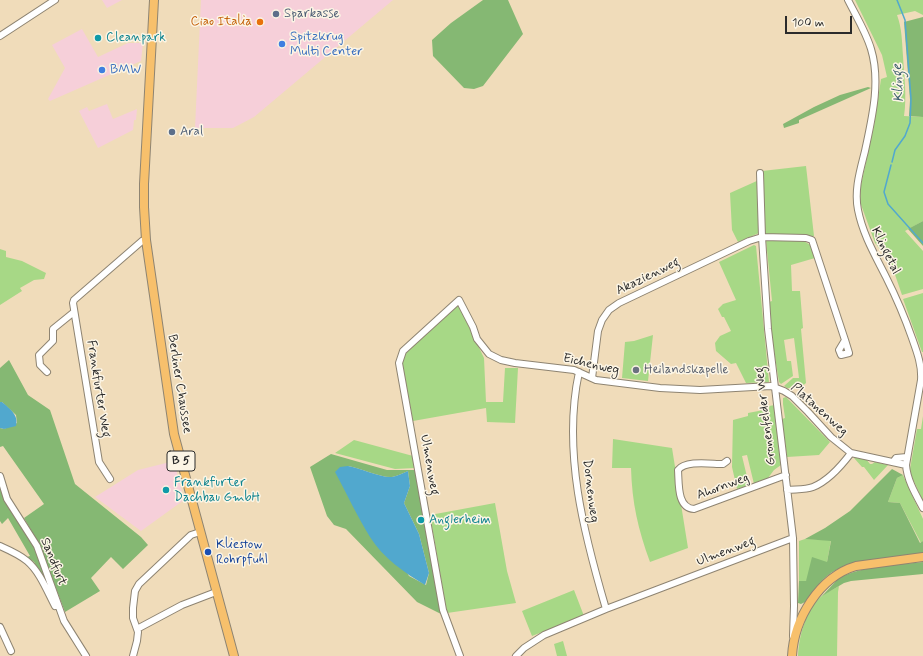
<!DOCTYPE html>
<style>
body{margin:0}
#map{position:relative;width:923px;height:656px;overflow:hidden;background:#f0dcba;font-family:Mynerve,sans-serif}
canvas{display:block}
.scale{position:absolute;left:785px;top:16px;width:67px;height:18px;box-sizing:border-box;border:2px solid #2b2b2b;border-top:0;padding-left:5px;font-size:12px;line-height:14px;white-space:nowrap;color:#2b2b2b;-webkit-text-stroke:3px #fcf5e5;paint-order:stroke}
</style>
<div id="map">
<canvas width="923" height="656"></canvas>
<div class="scale">100 m</div>
</div>
<script>
const c = document.querySelector('canvas').getContext('2d');
c.lineJoin = 'round';
function fillPath(path, color) { c.fillStyle = color; c.fill(path, 'evenodd'); }
function stroke(path, color, width, dash) { c.strokeStyle = color; c.lineWidth = width; c.lineCap = dash ? 'butt' : 'round'; c.setLineDash(dash || []); c.stroke(path); }
function label(font, color, halo, rows, align = 'center') {
  c.font = font + ' Mynerve,sans-serif'; c.lineWidth = 3; c.setLineDash([]); c.textBaseline = 'middle'; c.strokeStyle = halo; c.fillStyle = color; for (const [text, x, y, turn = 0] of rows) {
    c.save(); c.translate(x, y); c.rotate((+turn || 0) * Math.PI / 180); c.textAlign = isNaN(turn) ? turn : align; if (halo) c.strokeText(text, 0, 0); c.fillText(text, 0, 0); c.restore();
  }
}
const built = new Path2D(`
 M102 0H122L107 8Z
 M201 0H393L254 117 233 128H195Z
 M82 29 98 57 128 43H143L141 61 50 101 48 99 65 68 52 45Z
 M107 104 113 119 137 109 136 120H134L133 130 98 148 79 111 87 107 89 111Z
 M174 461 184 500 141 531 95 497 138 470Z`);
const green = new Path2D(`
 M855 0H923V15L915 11 897 15C902 28 902 42 903 56 904 76 907 96 904 116L923 117V221L905 231 923 251V289L902 295 891 263 875 243 860 202 861 185 874 126 881 79 887 77 882 55Z
 M806 166 814 236 765 235 762 171Z
 M759 180V233L738 242 732 230 730 193Z
 M766 240H802L812 246 815 258 791 265 792 291H800L803 328 801 329 806 383 800 388H787L784 386 793 378H799L794 338 784 340 787 361H791L793 376 781 384 779 382 771 332 769 302 772 301Z
 M754 245 756 246 769 382 746 383 736 363 731 364 716 351 715 343 720 336 731 331 724 317H722L718 309 723 304 736 300 719 262Z
 M0 249 6 251V257L22 261 46 273 44 279 34 280 20 288 22 291 0 305Z
 M923 293V352H922L903 299Z
 M458 304 484 358 486 402H503L505 368H518L515 423 487 422 486 408 413 421 402 362 403 356Z
 M653 335 648 381 622 378 625 342 634 341Z
 M786 397 830 442 819 455 787 457 782 419 785 418 783 404V398Z
 M775 405 781 465 774 470 768 478 754 484 747 455 742 456 749 485 737 489 732 467 733 420 748 416V413L769 409V406Z
 M923 416V501L911 475 910 469 917 429H921Z
 M613 439 672 448 688 548 650 562C638 529 632 503 631 468H612Z
 M354 440 413 456 415 468 395 469 335 453Z
 M855 456 866 459 870 464H872L875 462 888 465 874 480 864 467H862L854 458Z
 M903 475 923 519V541L921 543 900 503 888 502 897 478Z
 M495 503 507 571 516 603 447 613 430 515Z
 M805 539 831 540 827 562 806 581H799V541Z
 M839 586 838 592 837 656H798C799 636 806 608 823 595 828 592 834 589 839 586Z
 M574 590 584 616 532 636 522 611Z
 M563 641 567 656H557L554 644Z`);
const forest = new Path2D(`
 M483 0H508L523 34 483 86 474 89 464 88 433 56 432 40 451 23Z
 M923 17V117L909 116 910 100 904 22Z
 M868 87 871 88 799 120V123L784 128 783 124 814 107 840 95Z
 M923 221V246L908 229Z
 M9 360 28 395 50 410 75 484 141 537 148 545 123 569 111 557 91 578 100 591 65 612 39 544 24 518 44 504 3 446 0 447V428L4 429 17 423 16 415 2 402H0V368Z
 M331 454 387 470H416L441 614 417 602 346 529 334 525 327 516 310 467ZM348 466C360 468 381 478 392 477 397 476 403 473 408 471L410 486 404 503 419 534 429 573 426 585 409 576Z
 M892 469 903 475 897 478 888 502 900 503 920 543 923 541V554C895 558 848 558 827 576 817 584 812 594 805 602L801 604 798 603 799 581H806L812 557 827 562 831 541 805 539 825 528 850 511Z
 M0 484 35 548 48 579 44 580 34 562 27 557 30 556 8 518 2 524 0 521Z
 M923 562V574L851 581 844 583 822 596C827 591 832 585 837 580 855 566 900 565 923 562Z`);
const water = new Path2D(`
 M0 402H2C10 409 19 415 16 426L4 429 0 428Z
 M348 466C360 468 381 478 392 477 397 476 403 473 408 471L410 486 404 503 419 534 429 573 425 585C405 573 383 558 370 537 357 516 347 494 335 472L340 467Z`);
const stream = new Path2D(`
 M892 162 895 150 905 136 910 123 911 99 905 20 897 0
 M891 165 884 192 888 204 923 243`);
const minor = new Path2D(`
 M848 0C856 16 866 32 871 49 881 82 872 118 865 151 860 171 854 190 858 210 863 235 875 255 886 277 896 297 905 318 912 338 917 352 922 365 921 380L906 465C907 480 916 495 923 508
 M0 36 55 0
 M760 173 762 237 768 329 793 538 794 606 793 636
 M47 372 40 365 39 355 53 341V329L74 312
 M579 372C562 451 584 534 606 609
 M592 378 598 331 602 320 609 310 619 303 749 241 762 237 806 238 812 240 845 340 839 350 841 355 849 353 845 340
 M727 461 723 464C710 464 686 460 678 470 679 484 677 508 694 509L786 475
 M893 462 896 458 907 457
 M0 476 7 499 37 546 64 621 86 656
 M110 479 99 462 73 303 74 300 142 241 146 240
 M787 490C796 489 805 490 813 487 828 481 842 465 851 453
 M0 546C9 550 20 555 27 561 40 572 47 591 55 606
 M0 627 11 651
 M137 629 182 605 216 592
 M133 656 137 641 138 632 133 618V608L135 591 139 584 191 535 200 532
 M460 656 443 610 399 363 403 351 459 300 473 327 477 339 489 354 501 360 515 363 574 370 596 380 660 388 700 390 771 386 784 391 792 396 808 412 831 437 851 453 906 465
 M516 656 524 648 544 635 606 609 793 538`);
const major = new Path2D(`
 M154 0 144 184V207L146 240 174 434 234 656
 M792 656C794 619 819 577 856 566L923 557`);
const markers = [
 [276,14,4,"#5c6f8a"],
 [260,22,4,"#e8710a"],
 [98,38,4,"#0f9aa8"],
 [282,44,4,"#3f7fe0"],
 [102,70,4,"#3f7fe0"],
 [172,132,4,"#5c6f8a"],
 [636,370,4,"#6b7280"],
 [166,490,4,"#0f9aa8"],
 [421,520,4,"#0f9aa8"],
 [208,552,4,"#1a4fb4"]
];
const shields = [
 [181,461,28]
];
const shieldNames = [
 ["B 5",181,461]
];
const serviceNames = [
 ["Sparkasse",284,14],
 ["Aral",180,132]
];
const foodNames = [
 ["Ciao Italia",252,22]
];
const shopNames = [
 ["Spitzkrug",290,37],
 ["Multi Center",290,52],
 ["BMW",110,70]
];
const cultureNames = [
 ["Cleanpark",106,38],
 ["Frankfurter",174,483],
 ["Dachbau GmbH",174,498],
 ["Anglerheim",429,520]
];
const streetNames = [
 ["Klingetal",885,251,64],
 ["Akazienweg",648,277,-26],
 ["Eichenweg",591,365,13],
 ["Berliner Chaussee",179,384,81],
 ["Frankfurter Weg",98,389,81],
 ["Platanenweg",819,410,42],
 ["Gronenfelder Weg",766,416,-97],
 ["Ulmenweg",429,465,80],
 ["Ahornweg",723,487,-20],
 ["Dornenweg",590,491,83],
 ["Ulmenweg",726,552,-21],
 ["Sandfurt",53,562,68]
];
const worshipNames = [
 ["Heilandskapelle",644,370]
];
const transitNames = [
 ["Kliestow",216,545],
 ["Rohrpfuhl",216,560]
];
const waterNames = [
 ["Klinge",899,83,-93]
];
fillPath(built, '#f6cfd9');
fillPath(green, '#a7d886');
fillPath(forest, '#85b873');
fillPath(water, '#51a8ce');
stroke(stream, '#51a8ce', 1.5);
stroke(minor, '#8e8472', 8);
stroke(major, '#8e8472', 10);
stroke(minor, '#fff', 6);
stroke(major, '#f7c06c', 8);
for (const [x, y, r, color] of markers) { const dot = new Path2D(); dot.arc(x, y, r, 0, 2 * Math.PI); c.fillStyle = color; c.fill(dot); stroke(dot, '#fcf5e5', 1.5); }
for (const [x, y, w] of shields) { const box = new Path2D(); box.roundRect(x - w / 2, y - 10, w, 20, 3); c.fillStyle = '#fcf5e5'; c.fill(box); stroke(box, '#2b2b2b', 1); }
label('bold 12px', '#2b2b2b', null, shieldNames);
label('13px', '#4e5e75', '#fcf5e5', serviceNames, 'left');
label('13px', '#c56008', '#fcf5e5', foodNames, 'right');
label('13px', '#366cbe', '#fcf5e5', shopNames, 'left');
label('13px', '#0d838f', '#fcf5e5', cultureNames, 'left');
label('13px', '#2b2b2b', '#fcf5e5', streetNames);
label('13px', '#5b616d', '#fcf5e5', worshipNames, 'left');
label('13px', '#164399', '#fcf5e5', transitNames, 'left');
label('italic 14px', '#3a5d6c', '#fcf5e5', waterNames);
</script>
